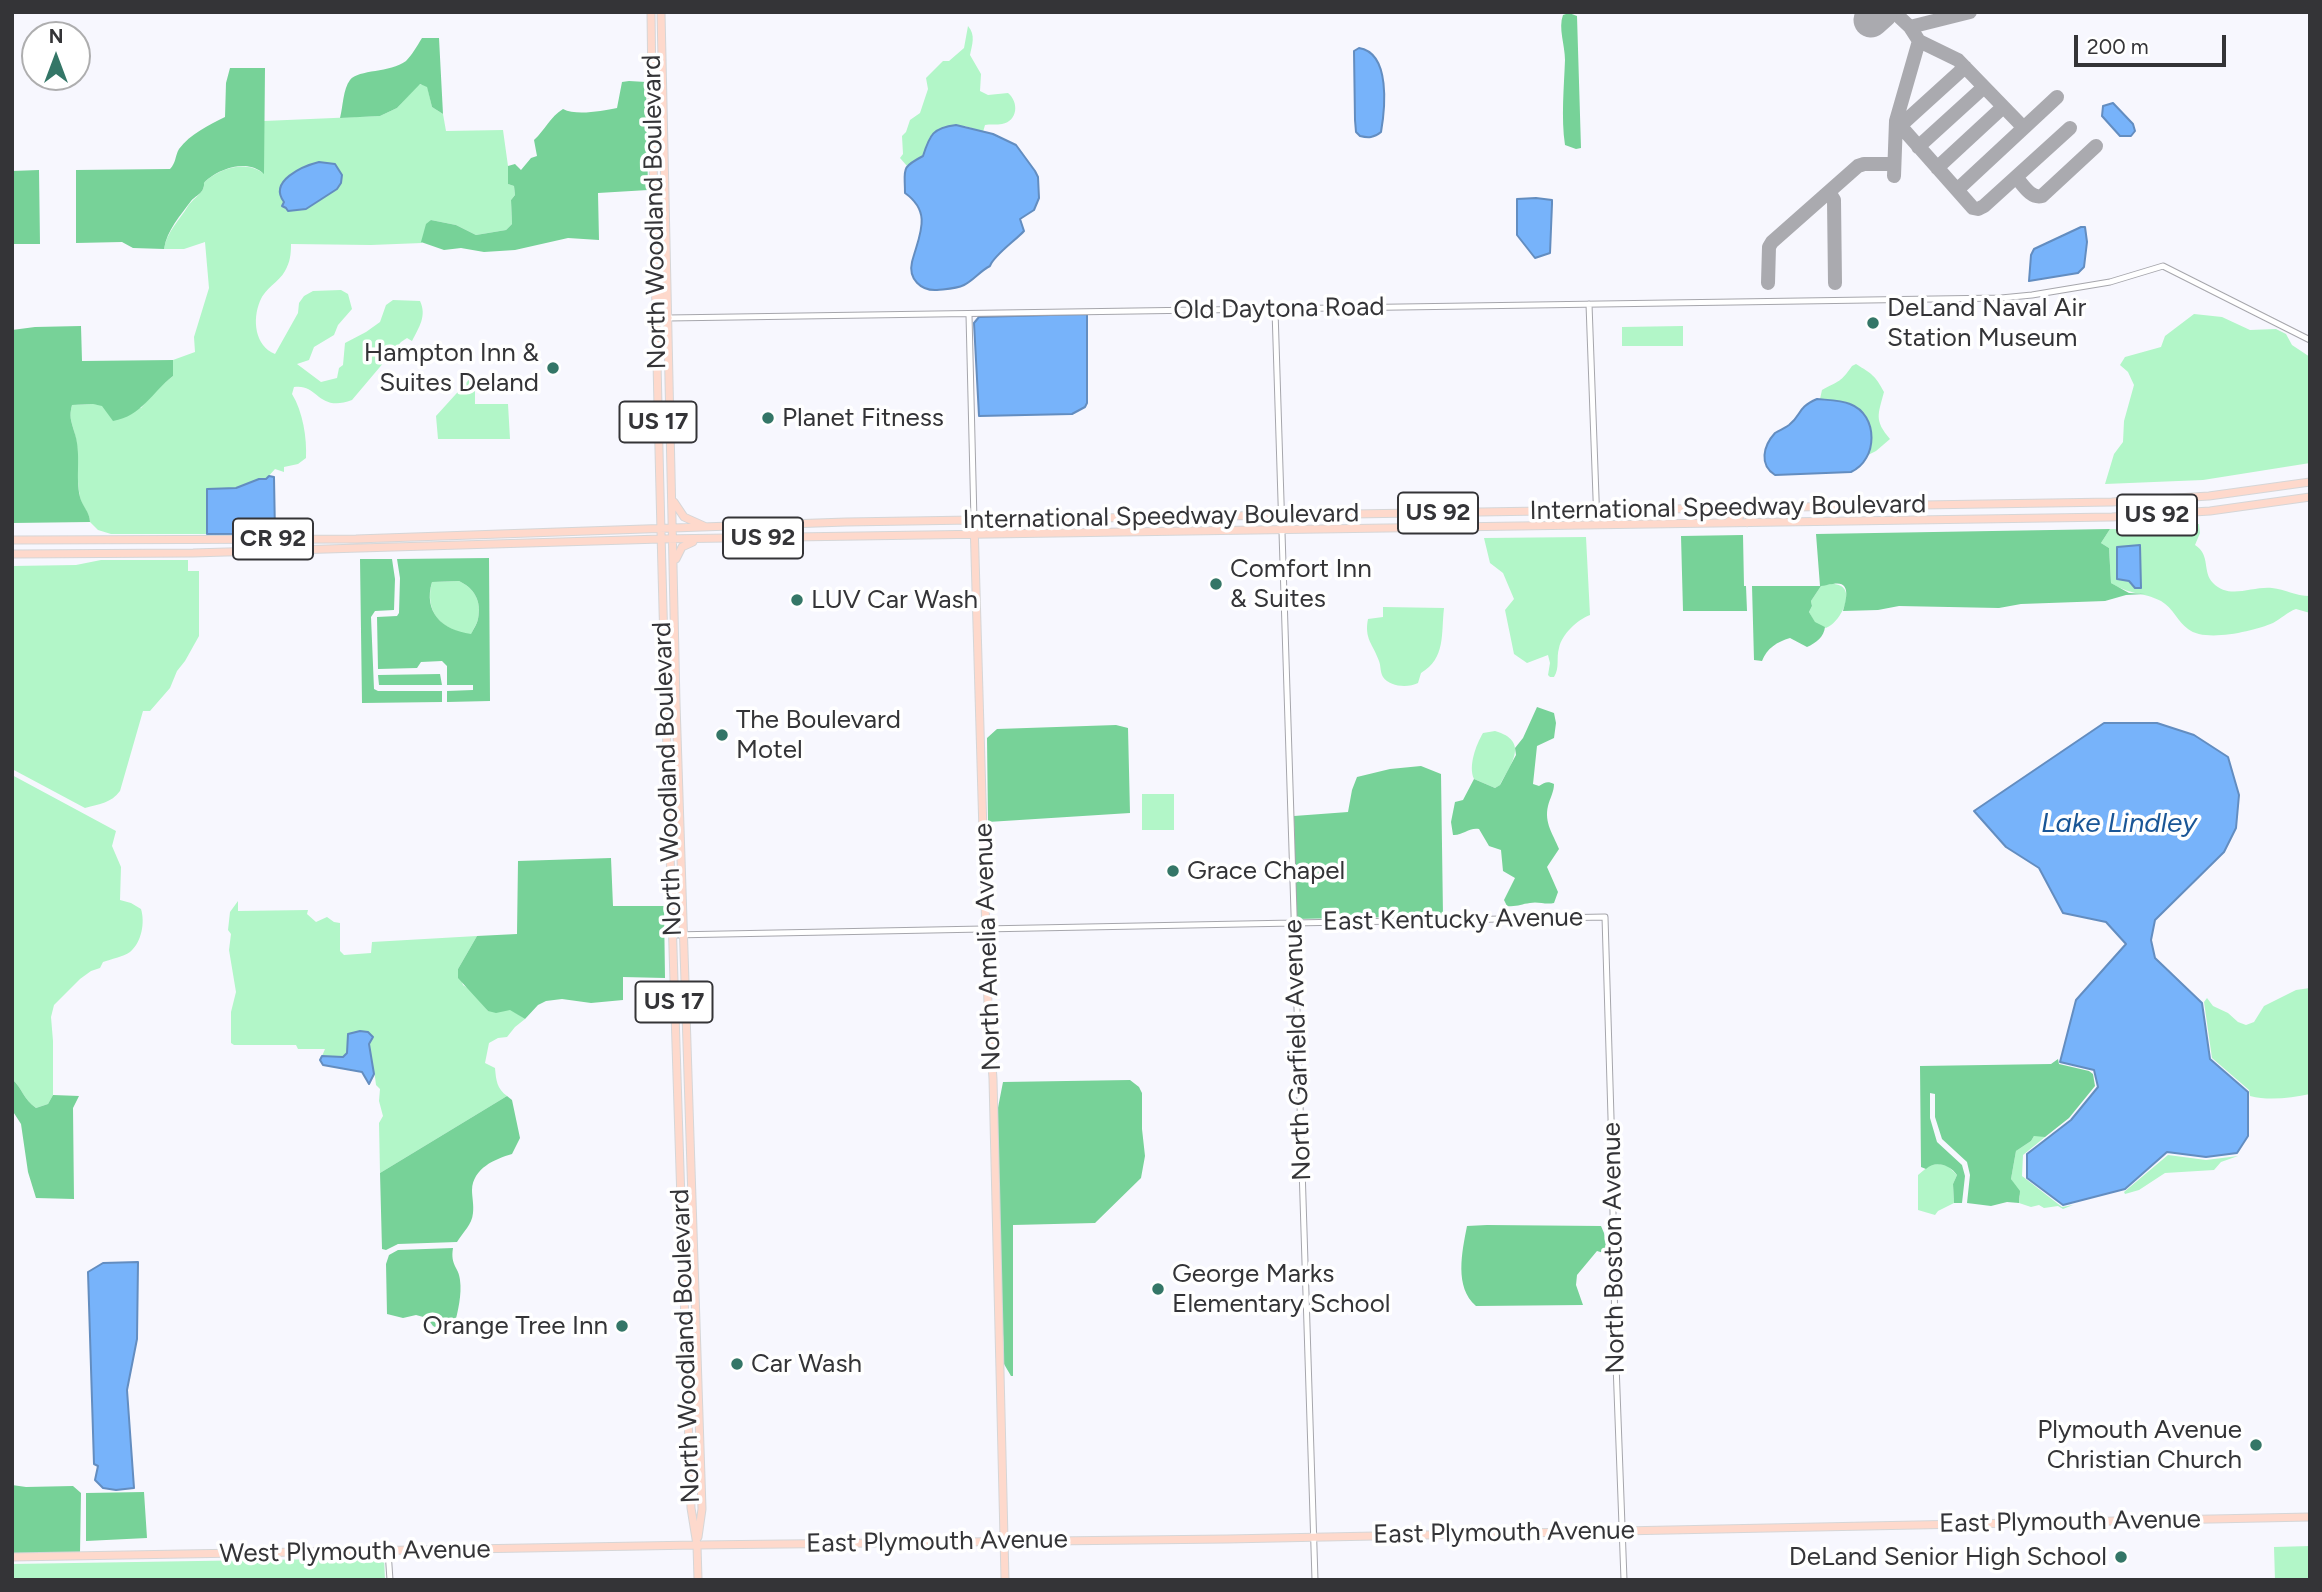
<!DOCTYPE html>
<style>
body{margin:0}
#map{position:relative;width:2322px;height:1592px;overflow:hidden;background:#f7f7fe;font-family:Figtree,sans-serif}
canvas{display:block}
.frame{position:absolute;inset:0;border:14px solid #343437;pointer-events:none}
.north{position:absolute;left:21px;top:21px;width:70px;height:70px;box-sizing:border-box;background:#fff;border:2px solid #aeaeaf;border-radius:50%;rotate:0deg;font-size:19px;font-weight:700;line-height:28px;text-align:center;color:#343437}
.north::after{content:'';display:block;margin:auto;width:24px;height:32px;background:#347667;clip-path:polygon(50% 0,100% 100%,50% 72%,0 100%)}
.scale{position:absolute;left:2074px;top:35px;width:152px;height:32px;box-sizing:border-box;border:4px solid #343437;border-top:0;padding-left:9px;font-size:21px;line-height:24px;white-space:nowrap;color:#343437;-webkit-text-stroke:5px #fff;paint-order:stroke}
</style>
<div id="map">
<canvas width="2322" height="1592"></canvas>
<div class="frame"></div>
<div class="north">N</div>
<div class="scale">200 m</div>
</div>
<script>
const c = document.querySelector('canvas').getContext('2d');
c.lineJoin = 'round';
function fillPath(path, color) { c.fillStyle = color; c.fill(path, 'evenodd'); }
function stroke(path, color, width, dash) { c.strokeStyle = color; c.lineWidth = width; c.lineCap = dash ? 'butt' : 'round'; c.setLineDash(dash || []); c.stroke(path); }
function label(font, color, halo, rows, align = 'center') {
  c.font = font + ' Figtree,sans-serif'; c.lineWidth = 7; c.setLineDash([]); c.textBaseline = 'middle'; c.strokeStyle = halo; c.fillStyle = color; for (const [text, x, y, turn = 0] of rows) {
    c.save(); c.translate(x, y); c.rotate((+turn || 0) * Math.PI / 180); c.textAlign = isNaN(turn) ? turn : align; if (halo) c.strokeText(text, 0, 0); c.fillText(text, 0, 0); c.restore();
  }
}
const green = new Path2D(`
 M968 26C976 35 972 45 970 55L981 74 980 91 988 95 1008 93C1019 102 1018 121 1002 124 997 125 990 124 985 125L983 132 965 126 930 137 923 156 907 166 900 158 903 154 902 136 906 132 910 120 920 113 928 89 926 78 943 61H949L964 48Z
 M419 84 427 86 432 107 443 114 446 131 503 130 508 166V184L514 186 515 195 511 200 512 224 506 230 476 235 456 225 431 220 422 243 371 245 291 244C291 255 290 262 285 271 279 282 265 288 260 301 252 320 255 346 275 354L298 313 299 303 304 296 313 291 341 290 348 294 352 309 338 325 334 335 314 347 309 360 297 364 321 382 337 378 339 368 343 365 345 343 366 332 380 322 386 305 393 300 420 301C427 316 419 327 412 341L407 338 401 342 352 400C318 413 318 383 294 387L292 394C303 412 307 438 306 458L298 464 284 467V472L275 469 266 479H259L237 488 207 490V534H111L98 530 90 522C90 512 81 506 80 497 75 475 81 453 74 431 71 420 69 417 72 405L93 404 141 408 157 389 173 376V360L195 352 194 337 209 288 205 242 184 249H164C167 231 179 221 188 206 192 200 200 195 203 189 206 182 201 185 207 180 223 167 246 161 263 173L264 121 380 116 397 108ZM319 162 335 164C341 172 343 180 337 189L297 211H288L284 202Z
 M2194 314 2222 317 2250 330 2276 329 2286 334 2292 345 2310 357V463L2203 480 2105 484 2114 454 2123 442 2124 421 2134 385 2128 372 2120 365 2125 357 2161 347 2165 336Z
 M1683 326V346H1622V327Z
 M1856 364C1872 374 1875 375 1884 392 1878 415 1874 420 1890 439L1876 451 1866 456C1875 437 1871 410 1848 404 1839 401 1829 401 1820 399L1822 390C1840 380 1840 383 1852 366Z
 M475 373V404H508L510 439H438L436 416Z
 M2199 524 2200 533 2195 545C2211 555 2202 572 2213 583 2229 600 2252 586 2272 588 2285 589 2295 596 2310 596V613L2296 609C2287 612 2281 619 2273 623 2254 631 2205 643 2188 629 2178 622 2173 608 2161 601 2144 592 2129 595 2111 583L2109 548 2101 543 2110 529H2146Z
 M1586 537 1590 615C1577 620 1562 634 1559 648 1556 658 1560 668 1554 677H1550L1548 675 1550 663 1548 655 1527 663 1514 654 1505 610 1514 599 1503 573 1490 563 1484 538Z
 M101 560H188V571H199V636L185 661 177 671 170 688 150 711H143L120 791C111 803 100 804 85 808L12 769V566L76 565Z
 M459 581C474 588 482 601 478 619 477 624 473 629 471 635 441 630 424 612 432 582Z
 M1831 584C1860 583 1842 622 1826 628L1815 623 1809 612 1812 606 1811 601 1821 586Z
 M1383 607 1444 608C1441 634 1446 658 1421 673L1418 683C1408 688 1390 687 1383 677 1380 672 1381 666 1379 661 1373 644 1364 639 1368 619L1383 617Z
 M1495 731C1530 741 1511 764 1500 785L1495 788 1474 779C1468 766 1476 745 1483 733Z
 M12 775 116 831 112 846 121 867 120 900 131 903 141 909C145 922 142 942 130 952 123 957 111 959 103 962L100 968 91 971 80 979 54 1005 51 1017 53 1041V1095L48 1104 36 1108C23 1099 23 1089 12 1079Z
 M1142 794H1174V830H1142Z
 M238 901V911L308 910 307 914 316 922 327 917 334 922 340 923V951L344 955 371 953 372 942 477 936 458 969 463 985 471 990 488 1011 510 1009 525 1019 515 1027 507 1037 498 1038 489 1043 485 1063 495 1068C496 1080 497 1089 507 1096L380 1173 379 1123 383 1116 379 1101 380 1089 376 1085C375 1070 368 1054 370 1040L349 1034 347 1053 343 1057 322 1056 325 1049H298L296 1045H234L231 1043V1012L236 992 229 950 231 934 228 930 230 912Z
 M2310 988V1094C2291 1098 2269 1101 2250 1096L2249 1090 2212 1058 2204 1002 2207 998 2213 1006 2228 1013 2238 1022 2246 1025 2254 1022 2264 1006 2296 990Z
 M2041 1135 2045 1137 2023 1155 2022 1176 2062 1207 2073 1205 2063 1209 2058 1206 2044 1208 2039 1205 2031 1207 2019 1203 2020 1196 2011 1179 2016 1151 2031 1141 2034 1136Z
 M2168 1155 2206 1160 2238 1156 2221 1162 2214 1170 2165 1173 2139 1190 2125 1194 2124 1192Z
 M1939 1164 1948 1166 1957 1175 1953 1184 1954 1203 1938 1211 1935 1215 1918 1210V1175L1930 1165Z
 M2310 1546V1580H2275L2274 1547Z
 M384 1558 385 1580H12V1564Z`);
const forest = new Path2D(`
 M1569 13 1577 16 1581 148 1576 149 1565 145C1561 118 1564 87 1565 60 1565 45 1558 28 1563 15Z
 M422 38H439L443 114 432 107 427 87 420 84 397 108 380 116 340 118C343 107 343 89 350 80 359 69 390 73 406 61 412 55 417 46 422 38Z
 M230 68H265L264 174C248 159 222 168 208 179 201 185 206 182 203 189 201 194 194 197 191 201 180 216 167 230 164 249L133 248 122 242 76 243V170L170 169C176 163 175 156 179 149 190 134 209 125 225 117L226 83Z
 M629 81 646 82 648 190 598 193 599 240 568 238 515 250 484 252 461 248 444 250 421 242 426 224 431 220 456 225 476 235 506 230 512 224 511 200 515 195 514 186 508 184V166L515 164 521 170 531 158 537 156 534 140C545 130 550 117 563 109 576 116 602 111 617 108L622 82Z
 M39 170 40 244H12V171Z
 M81 326 82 361 173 360V376C151 393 142 416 113 421L102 406 93 404 72 405C69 417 71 420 74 431 82 453 75 476 80 497 82 506 90 512 90 522L12 523V330L35 327Z
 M2110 529 2101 543 2109 548 2111 583 2129 593 2145 594 2126 595 2105 601 2021 604 1999 608 1899 606 1878 610 1843 611C1846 601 1852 580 1833 584 1829 584 1825 586 1821 586L1811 601 1812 606 1809 612 1815 622 1825 627C1824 637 1816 643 1807 647L1790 638C1777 642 1767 648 1762 661L1754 660 1752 586H1820L1816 534Z
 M1743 535 1744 586H1746L1747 611H1683L1681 536Z
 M489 558 490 701 447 702V691L473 690V685H447V666L442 661 421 662 417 668 378 669 377 617 397 616 399 613 400 578 397 559ZM459 581C474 588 482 601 478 619 477 624 473 630 471 634 442 630 423 612 432 582Z
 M360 559H392L395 579 394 610 375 611 371 617 374 689 378 691H442V702L362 703Z
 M440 674 442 685H379L378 675Z
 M1537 707 1554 713 1556 723 1554 738 1537 746 1533 784 1539 786C1545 782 1548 781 1554 784 1554 792 1550 798 1548 806 1544 823 1553 834 1559 849L1547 867 1558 892 1554 903C1545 905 1538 901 1530 903 1521 904 1517 907 1507 906L1504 900 1515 878 1503 871 1501 850 1489 846 1479 829C1469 827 1462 836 1453 835L1451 822 1455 802 1463 800 1474 779 1495 788 1500 785 1516 755 1515 748 1523 738Z
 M1116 725 1128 728 1130 813 988 822 987 738 997 729Z
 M1421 766 1441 774 1443 916 1296 919 1294 816 1348 812 1352 790 1357 777 1390 769Z
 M611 858 613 906H664L665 978 623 977V1000L591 1003 562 999 546 1001 538 1005 525 1019 510 1010 496 1013 488 1011 458 978V969L477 936 517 934 518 861Z
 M2058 1059 2059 1064 2089 1071 2093 1074 2095 1086 2069 1118 2045 1137 2034 1136 2031 1141 2016 1151 2011 1179 2020 1191 2019 1203 2007 1202 1991 1206 1967 1203 1970 1175 1967 1162 1942 1139 1935 1117V1094L1930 1093V1118L1937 1142 1962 1165 1965 1176 1962 1203H1954L1953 1184 1957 1175C1950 1165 1936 1160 1926 1169L1921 1167 1920 1066 2051 1064Z
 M12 1079C23 1089 23 1099 36 1108L48 1104 53 1095 79 1096 73 1108 74 1199 36 1198 28 1172 21 1124 12 1110Z
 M1130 1080 1139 1087 1142 1093V1129L1145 1156 1141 1178 1095 1223 1013 1225V1376H1011L1004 1364 996 1118 1003 1082Z
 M507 1096 512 1100 520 1138 512 1154C495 1159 473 1168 472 1190 472 1197 474 1205 473 1213 472 1225 463 1232 457 1242L398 1244 386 1250 382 1249 380 1173Z
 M1487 1225 1601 1226 1604 1233 1607 1254 1597 1251 1577 1275 1576 1285 1583 1305 1476 1306C1454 1287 1462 1252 1467 1226Z
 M453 1248C450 1266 459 1267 460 1280 462 1294 458 1312 454 1326L443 1331 433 1326 427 1318 416 1315 403 1318 387 1314 386 1264 389 1255 398 1250Z
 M12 1485 26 1487 73 1486 81 1493 80 1553 12 1554Z
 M144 1492 147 1538 86 1541V1493Z`);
const water = new Path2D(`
 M1359 48C1391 53 1385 109 1381 132 1374 138 1368 138 1360 136L1356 132 1355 120 1354 51Z
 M2113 103 2133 124 2135 131 2131 136H2120L2102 116 2103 106Z
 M956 125 993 134 1016 145 1035 171 1038 177 1039 198 1034 210 1020 219 1024 231C1016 240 993 256 990 266 980 271 974 280 964 285 956 289 945 289 937 290 921 291 908 279 912 262 919 235 933 213 905 193 905 169 900 168 923 156 930 134 933 128 956 125Z
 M319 162 335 164 342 175 341 183 337 189 306 209 288 211 286 208 282 206 284 202C268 181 303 166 319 162Z
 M1536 198 1552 200V204L1550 253 1535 258 1517 235V199Z
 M2081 227H2085L2087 242 2084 267 2078 273 2029 281 2031 255 2034 249Z
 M1087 314V403L1085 407 1072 414 979 416 974 323 979 317Z
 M1817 399C1826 400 1841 400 1850 404 1879 415 1878 460 1851 472L1775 475C1759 465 1763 446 1775 433 1780 430 1785 428 1789 425 1803 414 1796 408 1817 399Z
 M269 476 274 477 275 534H207V489L236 488 259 479H266Z
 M2140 545 2141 588H2135L2129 581 2117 579V547Z
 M2104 723H2157L2194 735 2228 757 2239 795 2236 828 2224 852 2155 920 2151 940 2155 958 2202 1003 2210 1059 2248 1092V1136L2237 1153 2206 1157 2167 1152 2125 1189 2063 1205 2027 1178V1154L2071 1120 2098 1087 2094 1070 2060 1062 2076 1000 2126 944 2106 922 2063 913 2039 868 2006 847 1974 811Z
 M360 1031 368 1032 373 1037 369 1044 374 1074 369 1084 362 1072 323 1065 320 1060 322 1056 343 1057 347 1053 348 1034Z
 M138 1262 137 1339 127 1390 134 1488 116 1490 103 1488 95 1480 98 1466 94 1464 88 1272 103 1263Z`);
const taxiway = new Path2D(`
 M1894 12 1910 27 1970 12
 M1919 41 1958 60 2023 127
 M1896 121 1973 208 1978 209 1984 206 2070 128
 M1900 126 1965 67
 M1918 147 1984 87
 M1937 168 2003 107
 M1894 176 1896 121 1919 41 1910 27
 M2016 177C2023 185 2031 199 2042 196L2096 146
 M1957 190 2057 97
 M1829 192 1834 200 1835 283
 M1768 283 1769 247 1772 242 1858 166 1864 164H1894`);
const runway = new Path2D(`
 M1871 20 1880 12`);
const minor = new Path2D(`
 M1589 304 1597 525
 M1275 310 1315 1580
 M969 315 974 521
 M668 318 2001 298 2032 295 2110 282 2163 266 2310 340
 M672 935 1605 917 1612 1151 1615 1337 1624 1580
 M388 1551 390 1580`);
const major = new Path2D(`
 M651 12C657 511 675 1010 691 1508L697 1545 698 1580
 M661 12 676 703 702 1509 698 1537
 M659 280 661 309 668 318
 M674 502 684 517 704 526
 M974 521 988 1005 993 1079 1005 1580
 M1729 521 1739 517 1747 508
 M1747 523 1756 513 1765 509
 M12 540 356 539 846 522 2112 502 2209 496 2310 482
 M12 554 193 553 661 539 2112 517 2210 511 2310 497
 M676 559 682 547 693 542
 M12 1557 697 1545 1227 1539 2310 1517`);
const markers = [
 [1873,323,7,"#347667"],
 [553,368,7,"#347667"],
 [768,418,7,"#347667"],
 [1216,584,7,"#347667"],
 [797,600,7,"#347667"],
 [722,735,7,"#347667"],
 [1173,871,7,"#347667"],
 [1158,1289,7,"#347667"],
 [622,1326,7,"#347667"],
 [737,1364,7,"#347667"],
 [2256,1445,7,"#347667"],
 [2121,1557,7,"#347667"]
];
const shields = [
 [658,422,77],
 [1438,513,80],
 [2157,515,80],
 [763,538,80],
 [273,539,80],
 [674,1002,77]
];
const shieldNames = [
 ["US 17",658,422],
 ["US 92",1438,513],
 ["US 92",2157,515],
 ["US 92",763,538],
 ["CR 92",273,539],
 ["US 17",674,1002]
];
const streetNames = [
 ["North Woodland Boulevard",655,212,-91],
 ["Old Daytona Road",1279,309,-1],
 ["International Speedway Boulevard",1728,508,-1],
 ["International Speedway Boulevard",1161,517,-1],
 ["North Woodland Boulevard",668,779,-92],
 ["East Kentucky Avenue",1453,920,-1],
 ["North Amelia Avenue",988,947,-92],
 ["North Garfield Avenue",1298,1050,-92],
 ["North Boston Avenue",1614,1248,-91],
 ["North Woodland Boulevard",686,1346,-92],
 ["East Plymouth Avenue",2070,1522,-1],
 ["East Plymouth Avenue",1504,1533,-1],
 ["East Plymouth Avenue",937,1542,-1],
 ["West Plymouth Avenue",355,1552,-1]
];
const poiNames = [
 ["DeLand Naval Air",1887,308],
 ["Station Museum",1887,338],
 ["Hampton Inn &",539,353,"right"],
 ["Suites Deland",539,383,"right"],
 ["Planet Fitness",782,418],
 ["Comfort Inn",1230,569],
 ["& Suites",1230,599],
 ["LUV Car Wash",811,600],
 ["The Boulevard",736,720],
 ["Motel",736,750],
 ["Grace Chapel",1187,871],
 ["George Marks",1172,1274],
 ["Elementary School",1172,1304],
 ["Orange Tree Inn",608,1326,"right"],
 ["Car Wash",751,1364],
 ["Plymouth Avenue",2242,1430,"right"],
 ["Christian Church",2242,1460,"right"],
 ["DeLand Senior High School",2107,1557,"right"]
];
const waterNames = [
 ["Lake Lindley",2119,824]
];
fillPath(green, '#b2f6c8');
fillPath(forest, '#77d298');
fillPath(water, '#77b3fa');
stroke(water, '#638dc0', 2);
stroke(taxiway, '#aaaaaf', 14);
stroke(runway, '#aaaaaf', 35);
stroke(minor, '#a6a6ac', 7);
stroke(major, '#d6d6d7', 9);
stroke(minor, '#fff', 5);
stroke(major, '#fed9cc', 7);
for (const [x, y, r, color] of markers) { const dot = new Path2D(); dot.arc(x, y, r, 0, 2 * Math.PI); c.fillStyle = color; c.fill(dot); stroke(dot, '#fff', 2.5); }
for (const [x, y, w] of shields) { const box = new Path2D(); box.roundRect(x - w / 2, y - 20.5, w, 41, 5); c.fillStyle = '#fff'; c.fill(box); stroke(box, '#343437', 2); }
label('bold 24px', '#343437', null, shieldNames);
label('26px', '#343437', '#fff', streetNames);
label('26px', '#343437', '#fff', poiNames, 'left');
label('italic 28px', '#1a5696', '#fff', waterNames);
</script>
